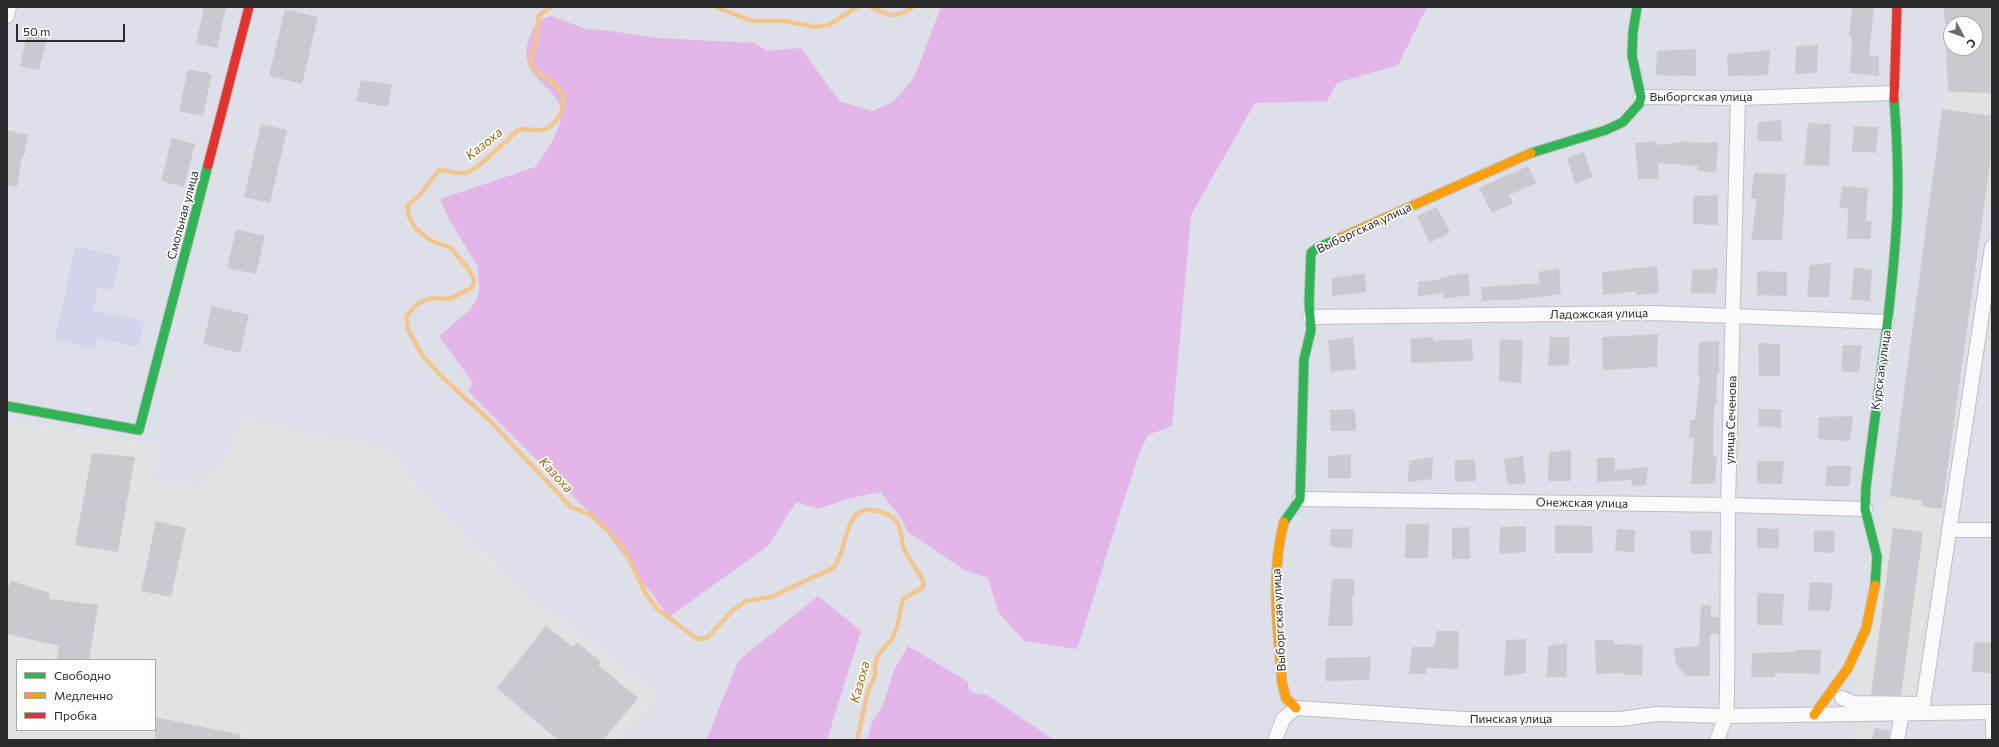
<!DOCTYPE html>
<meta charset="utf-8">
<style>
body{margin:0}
#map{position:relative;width:1999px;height:747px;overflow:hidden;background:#dee0e9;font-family:Commissioner,sans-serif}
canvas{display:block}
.frame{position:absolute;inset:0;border:8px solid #2a2a2a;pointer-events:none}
.legend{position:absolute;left:16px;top:659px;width:140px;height:72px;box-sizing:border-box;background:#fff;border:1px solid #aaa;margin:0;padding:5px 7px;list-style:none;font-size:12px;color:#2a2a2a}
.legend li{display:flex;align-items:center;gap:8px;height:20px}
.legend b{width:20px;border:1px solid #aaa}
.north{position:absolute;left:1943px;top:16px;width:40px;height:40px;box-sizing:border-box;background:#fff;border:1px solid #aaa;border-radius:50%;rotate:131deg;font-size:11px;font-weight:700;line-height:16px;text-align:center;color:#2a2a2a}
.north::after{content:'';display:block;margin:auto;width:14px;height:18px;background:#696a6d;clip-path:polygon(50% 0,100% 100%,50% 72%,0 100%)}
.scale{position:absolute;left:16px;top:24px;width:109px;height:18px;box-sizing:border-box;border:2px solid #2a2a2a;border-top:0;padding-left:5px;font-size:12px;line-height:14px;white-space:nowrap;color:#2a2a2a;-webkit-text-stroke:3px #fff;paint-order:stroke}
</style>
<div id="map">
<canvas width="1999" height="747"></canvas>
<div class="frame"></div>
<ul class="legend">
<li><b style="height:5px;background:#30b455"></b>Свободно</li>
<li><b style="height:5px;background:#ff9f0a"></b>Медленно</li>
<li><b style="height:5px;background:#e5322d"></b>Пробка</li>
</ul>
<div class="north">С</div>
<div class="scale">50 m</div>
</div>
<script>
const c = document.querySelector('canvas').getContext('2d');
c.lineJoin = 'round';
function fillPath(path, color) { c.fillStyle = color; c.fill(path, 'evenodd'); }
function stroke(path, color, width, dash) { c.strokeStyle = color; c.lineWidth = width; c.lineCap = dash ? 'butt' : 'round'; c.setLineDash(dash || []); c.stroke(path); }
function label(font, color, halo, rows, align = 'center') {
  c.font = font + ' Commissioner,sans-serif'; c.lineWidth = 3.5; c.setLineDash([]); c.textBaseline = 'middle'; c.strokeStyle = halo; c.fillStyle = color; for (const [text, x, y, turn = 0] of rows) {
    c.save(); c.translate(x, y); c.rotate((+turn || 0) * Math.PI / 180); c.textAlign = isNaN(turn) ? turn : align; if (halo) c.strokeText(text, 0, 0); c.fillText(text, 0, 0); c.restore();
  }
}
const industrial = new Path2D(`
 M1944 7H1992V149L1942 509 1913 700 1853 693 1878 517 1890 496 1942 117V88L1948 87ZM1951 24H1975V48H1951Z
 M7 419 161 446 153 478 199 487 229 452 241 419 390 449 424 497 546 611 555 612 658 695 620 740H7ZM17 660H155V730H17Z
 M1860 724 1893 732 1891 740H1850Z`);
const education = new Path2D(`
 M75 247 120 256 113 290 98 288 93 310 144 321 138 347 97 338 94 349 55 340Z`);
const green = new Path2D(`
 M941 7H1427L1398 65 1337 83 1327 101 1255 103 1191 215 1172 426 1148 435 1138 456 1077 649 1024 641 998 612 988 578 964 570 908 532 899 515 880 492 847 499 818 509 796 502 768 546 669 617 600 523 468 391 473 383 439 336 471 309 479 293 478 267 450 221 440 199 535 167C546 153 566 124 560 106 558 99 550 91 545 86 521 64 522 49 537 21L551 16 586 29 603 30 658 38 755 43 767 51 801 48 839 101 872 111 893 102 914 78Z
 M818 596 861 631 827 740H706L739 660Z
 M908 646 968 682 969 690 974 693 987 695 1054 740H867L872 722 883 706 894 670Z`);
const stream = new Path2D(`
 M551 7 539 15C537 24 537 31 536 39 536 48 529 54 531 63 535 76 553 79 560 90 569 104 558 125 543 130 540 131 524 129 519 129 508 139 477 171 465 173 458 174 447 170 439 170L420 195 408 205V215L416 229 430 240 451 248 469 270 473 277 474 283 471 288 450 299 431 298 417 304 406 317 409 331 422 355 439 374 489 420 571 507 591 515 608 531 624 549 645 592 656 608 697 639 707 638 732 611 746 601 771 597 833 568C846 552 843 530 856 515 865 505 890 512 897 522 902 531 901 540 904 549 908 560 920 571 924 584L922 588 903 599 897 627 892 639 878 655 875 665V676L868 691 857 740
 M716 7 752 21H784L815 27 829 25 857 7
 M871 7C889 16 895 19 913 7`);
const building = new Path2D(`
 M204 7H226L217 48 196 43Z
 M1852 7H1874L1869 55 1879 56V76L1850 73 1852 37H1849Z
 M1944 7H1992V93L1948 92 1946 48H1978L1977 24H1945Z
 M285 9 318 17 302 84 269 76Z
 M28 30 48 35 39 70 20 66Z
 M1818 44 1817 73 1795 74 1796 47Z
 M1696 49V76L1656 75 1657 51Z
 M1770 50 1768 75 1728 76 1727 54Z
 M188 69 212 74 203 116 179 111Z
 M361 80 392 85 388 107 356 101Z
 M1942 109 1992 116V149L1942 509 1921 506 1922 501 1890 496Z
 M1781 120 1782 141H1757L1758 122Z
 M1808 123 1831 124 1829 166 1804 165Z
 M261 124 287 130 270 203 244 197Z
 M1854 126 1878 127 1876 153 1852 151Z
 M7 130 28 135 24 156H22L17 187 7 185Z
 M172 138 195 144 184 187 161 181Z
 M1656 141 1657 145 1689 141V143L1718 142 1716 172 1697 171 1698 166 1658 163 1659 179H1638L1635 143Z
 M1584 152 1593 177 1575 184 1567 158Z
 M1528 166 1537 183 1509 195 1513 203 1492 213 1479 188Z
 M1754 173 1786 174 1782 240H1751L1757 199H1751Z
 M1842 186 1868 188 1866 221 1872 222 1870 239H1847L1848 208H1839Z
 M1718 195V225L1693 224V196Z
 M1437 207 1450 232 1430 243 1417 216Z
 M236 229 265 236 256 274 227 268Z
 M1831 263 1829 297H1807L1810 265Z
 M1657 266 1659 293 1636 295V291L1603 295 1602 272Z
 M1559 268 1561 294 1523 299 1482 301 1481 287 1540 283 1538 272Z
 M1718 268 1716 294 1691 293 1692 270Z
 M1854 268 1872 269 1870 301 1851 300Z
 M1757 271 1787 272V296L1757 295Z
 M1364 273 1367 292 1332 296V278Z
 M1468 273 1470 295 1443 299V293L1418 296V282L1441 279V277Z
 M212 306 249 315 240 353 203 344Z
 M1658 334 1657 367 1603 370 1602 337Z
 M1353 337 1356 369 1331 372 1328 341Z
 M1433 337V341L1472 339 1473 361 1411 363V339Z
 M1550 337H1570L1569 365 1548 366Z
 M1500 339 1523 340 1521 383 1499 381Z
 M1719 341V373H1717L1716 406 1714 405 1713 456H1717L1715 483 1691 484 1694 438H1689L1690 420H1695L1700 375H1698L1699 342Z
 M1758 343 1780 344V376H1759Z
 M1843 345H1862L1859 373 1841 371Z
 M1355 409 1356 431H1331L1330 410Z
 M1759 409H1781V428L1758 426Z
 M1853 416 1850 441 1818 439 1819 417Z
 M1571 450V481H1548L1549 452Z
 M92 453 135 457 118 552 75 545Z
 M1351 454V478H1328V456Z
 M1523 456 1526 483 1508 485 1504 459Z
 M1433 457 1432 479 1408 482 1409 461Z
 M1597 458H1615V470L1648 467 1646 485 1631 486 1632 480 1597 482Z
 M1475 459 1476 481 1455 482V460Z
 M1757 461H1784L1782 484 1757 483Z
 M1827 466H1851L1850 486H1825Z
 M156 521 186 528 171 597 141 591Z
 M1429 523 1428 558H1405L1406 525Z
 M1555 525 1592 526 1593 553H1555Z
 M1526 526V552L1499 554 1500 527Z
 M1469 527 1470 559H1452V528Z
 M1757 528 1779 529V549L1757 548Z
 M1893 528 1923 532 1901 695H1871Z
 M1331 529H1353L1352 549 1330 546Z
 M1617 529 1635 530 1634 552 1615 551Z
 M1712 530 1711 554H1691L1690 531Z
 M1814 530 1835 531 1834 553 1814 552Z
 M1332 579H1354V596H1352L1353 626H1328Z
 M11 581 50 593 49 599 98 605 89 660H57L59 646 7 634V590Z
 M1810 582 1833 583 1830 611 1808 610Z
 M1757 593 1784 594 1782 625H1757Z
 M1701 605H1711V617H1719V634H1710V676H1686L1676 664 1674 648 1699 646Z
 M546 626 573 647 577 642 601 662 598 665 638 698 603 740H558L497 688Z
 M1436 631H1459L1458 669 1426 668V674H1409L1412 647H1435Z
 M1526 639V673L1504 676 1506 640Z
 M1595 640H1614V644L1643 645 1642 675H1624V673L1596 674Z
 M1974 642 1992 643V673L1972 672Z
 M1567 643V677H1547L1548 646Z
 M1795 650H1821L1820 674 1775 673V677H1751L1752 653 1795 652Z
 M1371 657 1369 680 1325 681 1326 658Z
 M155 717 241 735 240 740H155Z
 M1875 728 1890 731 1889 740H1872Z`);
const lane = new Path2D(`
 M1989 712 1990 740`);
const street = new Path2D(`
 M7 16 9 7
 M1641 97 1738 98 1894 93
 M1310 317 1653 313 1887 322
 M1300 499 1728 505 1865 509
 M1949 530H1992
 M1842 698 1853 703 1923 704 1992 247
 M1275 740 1283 719 1296 708 1464 719H1621L1656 714 1726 716 1992 712
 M1717 740 1726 716 1727 696 1728 505 1738 98
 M1897 740 1902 713`);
const fast = new Path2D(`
 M1531 153 1606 130 1623 122 1639 104 1641 97 1632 56 1633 32 1637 7
 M7 406 139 430 208 165
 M1284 522 1300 499 1304 359 1311 330 1309 303 1311 253 1317 248 1340 238
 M1875 585 1877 556 1865 509 1866 487C1877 397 1892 307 1897 217 1899 178 1897 138 1894 99`);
const slow = new Path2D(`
 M1340 238 1531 153
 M1284 522C1270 575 1278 629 1282 683L1286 698 1296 708
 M1814 715 1848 668 1866 629 1875 585`);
const jam = new Path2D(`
 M1894 99 1897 7
 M208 165 249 7`);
const streetNames = [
 ["Выборгская улица",1701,97],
 ["Смольная улица",183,215,-75],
 ["Выборгская улица",1364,228,-25],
 ["Ладожская улица",1599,314,-1],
 ["Курская улица",1881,370,-82],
 ["улица Сеченова",1731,420,-88],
 ["Онежская улица",1582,503,1],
 ["Выборгская улица",1279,620,-93],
 ["Пинская улица",1511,719]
];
const waterNames = [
 ["Казоха",484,144,-39],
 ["Казоха",556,475,47],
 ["Казоха",860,682,-75]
];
fillPath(industrial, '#dfe3e2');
fillPath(education, '#d2d3ed');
fillPath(green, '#e3b5e9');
stroke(stream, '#f1c58c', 4.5);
fillPath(building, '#c9cad0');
stroke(lane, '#bebfc0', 9);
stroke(street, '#bebfc0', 16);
stroke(fast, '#bebfc0', 11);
stroke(slow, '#bebfc0', 11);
stroke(jam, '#bebfc0', 11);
stroke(lane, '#fafafc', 7);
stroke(street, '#fafafc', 14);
stroke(fast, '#30b455', 9);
stroke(slow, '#ff9f0a', 9);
stroke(jam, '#e5322d', 9);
label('12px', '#2a2a2a', '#fff', streetNames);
label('italic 13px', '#9f6903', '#fff', waterNames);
</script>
